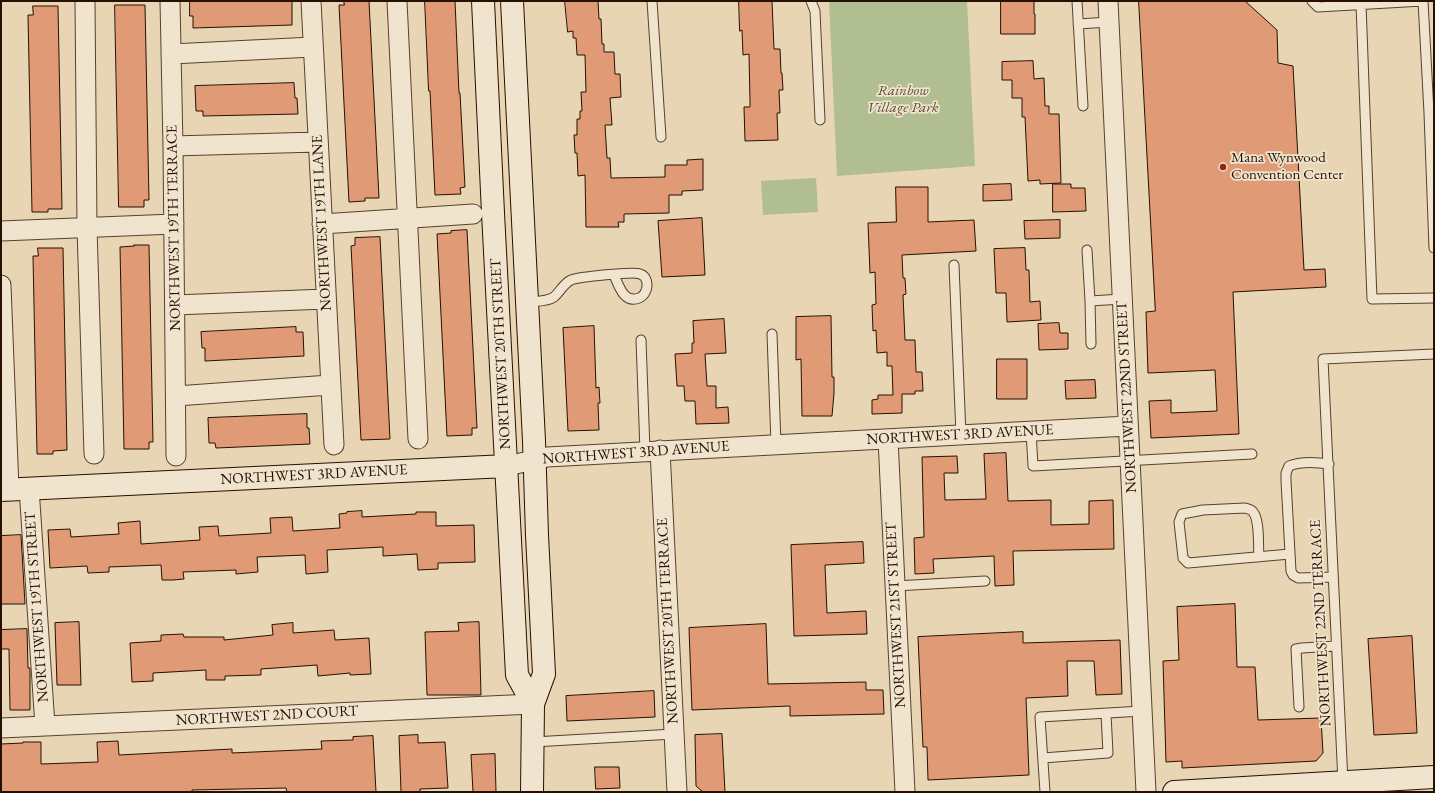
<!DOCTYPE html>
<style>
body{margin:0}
#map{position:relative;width:1435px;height:793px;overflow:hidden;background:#e8d5b3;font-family:"EB Garamond",serif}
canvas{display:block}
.frame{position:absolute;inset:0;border:2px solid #271000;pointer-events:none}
</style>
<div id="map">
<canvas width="1435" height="793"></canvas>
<div class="frame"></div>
</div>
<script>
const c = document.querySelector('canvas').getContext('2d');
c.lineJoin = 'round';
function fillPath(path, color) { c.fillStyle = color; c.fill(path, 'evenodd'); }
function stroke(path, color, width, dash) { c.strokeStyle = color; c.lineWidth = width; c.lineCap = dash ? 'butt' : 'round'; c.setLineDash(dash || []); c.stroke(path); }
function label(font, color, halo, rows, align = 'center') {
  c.font = font + ' "EB Garamond",serif'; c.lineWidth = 3.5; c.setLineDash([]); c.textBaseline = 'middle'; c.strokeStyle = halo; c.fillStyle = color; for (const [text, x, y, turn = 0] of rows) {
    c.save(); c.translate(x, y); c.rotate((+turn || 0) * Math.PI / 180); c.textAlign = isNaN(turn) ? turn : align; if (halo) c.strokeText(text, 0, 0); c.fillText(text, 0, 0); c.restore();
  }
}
const green = new Path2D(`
 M829 1H967L975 166 837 176Z
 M816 178 818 212 763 215 761 181Z`);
const building = new Path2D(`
 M190 1H292V25L193 28V16H190Z
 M344 1H369L379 198H365V201L349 202 339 5H344Z
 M425 1H455L459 93H460L465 187 460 188 461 194 435 195 430 91H429Z
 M565 1H598L599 19H601L602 44H604V52H614L615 74H620L621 97 610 98 612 125H605L607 158H610L611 178 665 177V165H687V160L703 159V190L682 191V195H669V213L624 214V222H618L619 227H586L585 175 578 176 577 153H575L574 135H577V119H580V111H582L581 92H586L585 55H577L576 38H573V31L568 32Z
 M739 1H772L774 49H780L781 73H782L783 90H779L780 113H777L778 140 745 141 744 107H750V101L749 54 743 55 742 30 740 31Z
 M1001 1H1034V14H1035V34H1001Z
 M1139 1H1245L1277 30 1278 63 1293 66 1304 270 1325 269 1326 287 1233 292 1239 434 1151 438 1149 401 1171 400V413L1217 411 1215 370 1148 373 1146 312 1155 311Z
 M115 5H145L149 200H144V207H119Z
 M33 6H58L62 209H48V212H32L28 15H33Z
 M1033 61 1034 79 1044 78 1045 106H1049V114H1059L1061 183 1040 184V180L1028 181 1025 117H1022V98H1012V80H1002V62Z
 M294 83 295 98H297L298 114 203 116V111H196L195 86Z
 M1011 184 1012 200 983 201V185Z
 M1053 184H1071V188H1085L1086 211 1053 212Z
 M896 187H928V222L974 220 976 251 902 255 903 278H905L906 294 903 295 905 340H915L916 372H922L923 391H915V394H902V413L872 414V400L878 399V395H893L892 366H887V352L877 353 876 330 873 331 872 305 876 304 875 272 870 273 868 223 896 222Z
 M702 218 705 275 662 277 658 221Z
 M1060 220V238L1025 239 1024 221Z
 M467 230 477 428H472V435L447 436 437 234 451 233V231Z
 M380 237 390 439 361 440 351 246 355 245V238Z
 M134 245H149L153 442H149V449H124L120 247 134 246Z
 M38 248H63L67 450 53 451V454H37L33 256H38Z
 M1025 248 1026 270H1029L1030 302 1040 301 1041 320 1007 322 1006 293H996L994 249Z
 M831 316 832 377H834V393L832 416H802L801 359 796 360V317Z
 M724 319 726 353 705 354 707 386H716V408L728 407 729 423 696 424 695 401H685L684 386H677L675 354 692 353V343H694L693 321Z
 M1059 323 1060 333H1068V349L1039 350 1038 324Z
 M594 326 596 388 599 387 600 403H598L599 430 568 431 563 328Z
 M296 327V332H303L304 356 205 361V348H202L201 332Z
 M997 359H1027V399H997Z
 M1095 380 1096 398 1066 399 1065 381Z
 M307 414V428H309L310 444 216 448 215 443H209L208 418Z
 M1006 453 1008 501 1051 500V525L1089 524V501L1113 500 1114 549 1013 551 1014 585 995 586 994 556 933 559 934 573 915 574 914 538 924 537 922 457 957 456 958 473H944L945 500 986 499 984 454Z
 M362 511V517L416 514V512H436V526L474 525 475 562 438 563V569L418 570 417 554 383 556V547L327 550 328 572 306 574 305 555 257 557 258 572 236 574V570L183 572 184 579 173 580H162L161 565 109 567V572L88 573 87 566 50 568 48 530 70 529 71 537 119 534 118 523 140 521 141 544 200 540 199 527 218 526 219 536 271 533 270 518 292 517 293 531 340 528 339 514 347 513V512Z
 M21 535 25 604H1V536Z
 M863 542 864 563 825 565 827 613 866 611 867 634 794 636 791 545Z
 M1235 604 1237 667H1255L1258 720 1321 718 1323 753 1316 761 1182 768V761L1166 762 1163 661 1179 660 1177 607Z
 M79 622 81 685H57L55 623Z
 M479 622 481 695H427L425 632 459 631 458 623Z
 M293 623V633L334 630 335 640 369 638 371 674 350 675V673L318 676 317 665 261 669V675L225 676V680H206V670L153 673V681L132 682 130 643 161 641V635L183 634 184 637H224V640L273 635 272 625Z
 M766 624 768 684 866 682V690H883L884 714 790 716V706L692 710 689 628Z
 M27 629 28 668H30V710H10L9 649H1V630Z
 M1023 632V643L1120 640 1122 694 1096 695 1094 661H1067L1068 696 1026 698 1029 775 928 780 927 747H923L918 637Z
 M1412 636 1417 733 1374 735 1368 639Z
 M654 691 655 717 567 721 566 696Z
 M722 734 725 792H703L696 786 695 735Z
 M418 735V743L445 742 448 788 420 789V792H401L399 736Z
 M373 736 376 792H287L286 788 192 790V792H1V744L23 743V742H41V764L98 762 97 742 118 741 119 755 232 749V753L322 749 321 741 353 740V737Z
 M495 754 496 792H473L471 755Z
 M595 767H619L620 788 596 789Z`);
const lane = new Path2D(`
 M652 1 661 137
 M811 1 815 11 820 120
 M1077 1 1083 106
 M1312 1 1318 7 1423 1
 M1423 1 1429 113 1434 248
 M1361 4 1372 299 1434 298
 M1078 24 1109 22
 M1087 250 1090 301 1122 299
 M954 265 961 435
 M1090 301 1091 344
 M527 302C535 301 547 302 554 297 560 292 563 284 571 280 578 277 634 271 640 274 650 277 649 294 639 298 624 304 619 286 614 275
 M772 334 776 444
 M641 340 645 451
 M1031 431 1033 466 1252 454
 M1329 464C1316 462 1301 461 1289 466L1286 473V481L1291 571 1293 575 1298 578 1333 577
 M1259 557C1258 546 1260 520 1253 512 1251 509 1248 509 1245 508L1203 510 1182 514 1179 522 1183 558 1188 563 1290 554
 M895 586 985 581
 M1299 707 1296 649 1302 648 1336 646
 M533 742 674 734
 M1043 758 1108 753 1106 714
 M1343 782 1323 359 1434 354
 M1045 792 1040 717 1142 711`);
const street = new Path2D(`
 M85 1 87 228 94 454
 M170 1 173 146 176 456
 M311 1 334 445
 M397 1 418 439
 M1108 1 1146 792
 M171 54 313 47
 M173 146 318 142
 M322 224 473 214
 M1 231 174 224
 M1 285 9 489
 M175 305 326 299
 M176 396 330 385
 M888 439 905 792
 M660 450 677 792
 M507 466 547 457 1128 426
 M29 488 45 726
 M1 728 533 704`);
const secondary = new Path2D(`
 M483 1 493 213 517 675 533 704
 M512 1 534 441 537 535 544 674 533 704 532 792
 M1 490 507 466
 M1174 792 1434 777`);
const markers = [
 [1223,167,4,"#8f2418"]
];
const parkNames = [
 ["Rainbow",903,91],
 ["Village Park",903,108]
];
const poiNames = [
 ["Mana Wynwood",1231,158],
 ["Convention Center",1231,175]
];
const streetNames = [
 ["NORTHWEST 19TH LANE",322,223,-93],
 ["NORTHWEST 19TH TERRACE",174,228,-91],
 ["NORTHWEST 20TH STREET",501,354,-93],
 ["NORTHWEST 22ND STREET",1127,397,-93],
 ["NORTHWEST 3RD AVENUE",960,435,-3],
 ["NORTHWEST 3RD AVENUE",636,453,-4],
 ["NORTHWEST 3RD AVENUE",314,475,-3],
 ["NORTHWEST 19TH STREET",37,607,-94],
 ["NORTHWEST 21ST STREET",896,615,-93],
 ["NORTHWEST 20TH TERRACE",668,621,-93],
 ["NORTHWEST 22ND TERRACE",1321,623,-93],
 ["NORTHWEST 2ND COURT",267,716,-3]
];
fillPath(green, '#b0be91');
fillPath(building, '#e09a75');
stroke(building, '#271000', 1);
stroke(lane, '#57412d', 11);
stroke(street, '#57412d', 21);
stroke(secondary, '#271000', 24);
stroke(lane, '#f0e4ce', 9);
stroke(street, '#f0e4ce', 19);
stroke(secondary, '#f0e4ce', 22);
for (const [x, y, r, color] of markers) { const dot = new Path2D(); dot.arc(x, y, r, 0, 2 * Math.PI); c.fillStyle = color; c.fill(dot); stroke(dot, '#f0e4ce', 1.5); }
label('italic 15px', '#574d33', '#f0e4ce', parkNames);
label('15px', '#271000', '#f0e4ce', poiNames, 'left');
label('15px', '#271000', '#f0e4ce', streetNames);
</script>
